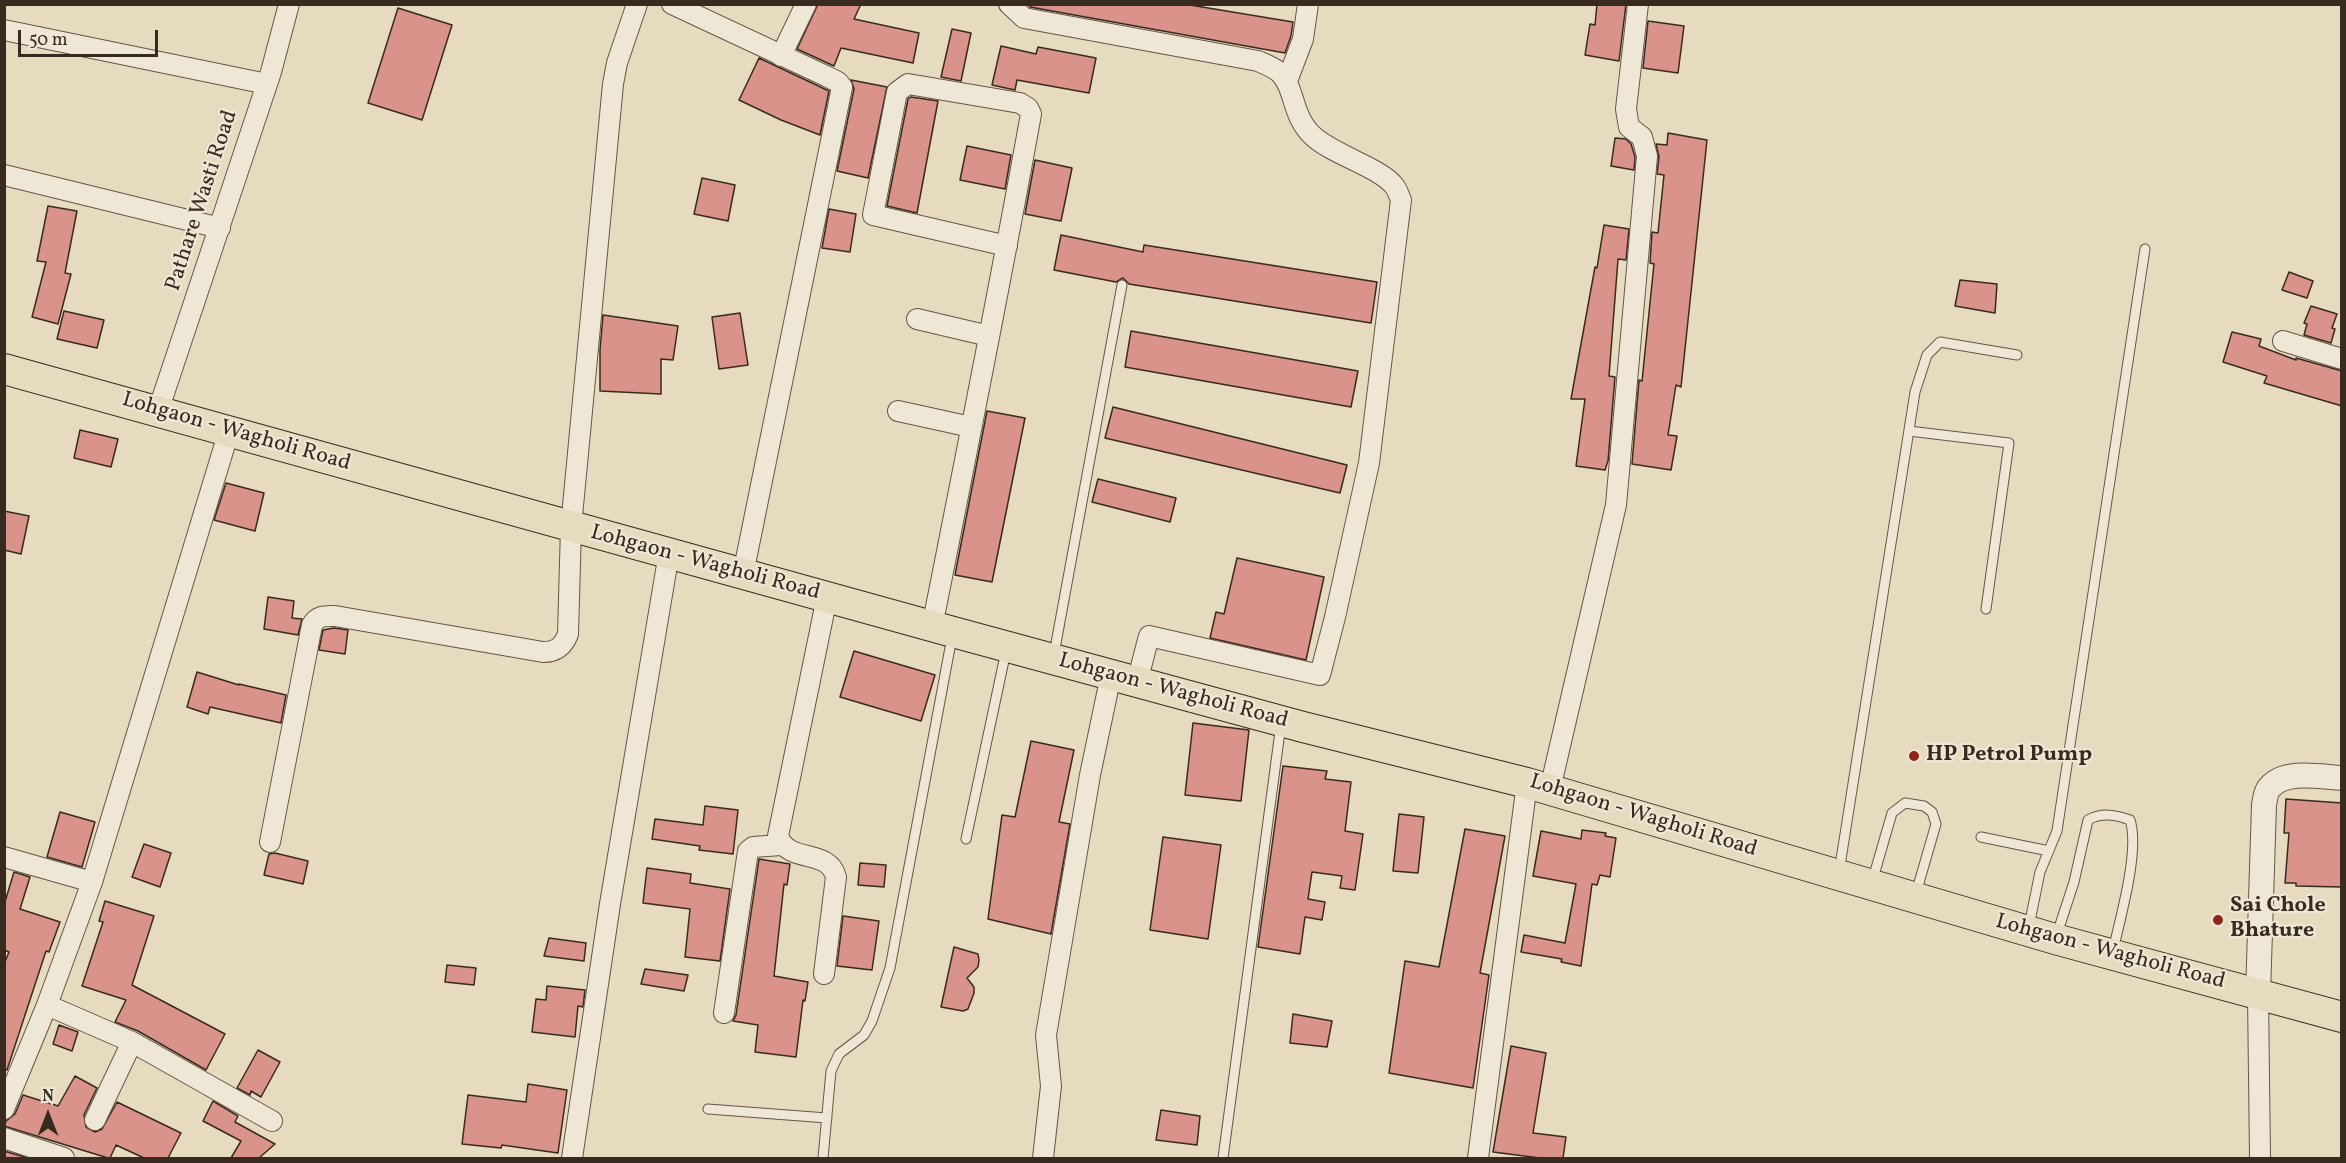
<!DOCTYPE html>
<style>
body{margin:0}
#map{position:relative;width:2346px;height:1163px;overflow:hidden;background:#e6dabf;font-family:Vollkorn,serif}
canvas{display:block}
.frame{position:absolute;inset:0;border:6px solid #382a1f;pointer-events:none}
.north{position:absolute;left:18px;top:1085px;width:60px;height:60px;-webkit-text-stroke:4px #efe7d5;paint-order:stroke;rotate:0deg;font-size:16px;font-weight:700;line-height:24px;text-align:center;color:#382a1f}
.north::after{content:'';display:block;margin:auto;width:21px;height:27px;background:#382a1f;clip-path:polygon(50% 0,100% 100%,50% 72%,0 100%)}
.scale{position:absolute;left:18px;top:30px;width:140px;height:27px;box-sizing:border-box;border:3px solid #382a1f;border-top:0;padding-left:8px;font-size:18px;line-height:21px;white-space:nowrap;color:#382a1f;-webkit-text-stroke:4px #efe7d5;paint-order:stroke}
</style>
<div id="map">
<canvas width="2346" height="1163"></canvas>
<div class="frame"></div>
<div class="north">N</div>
<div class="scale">50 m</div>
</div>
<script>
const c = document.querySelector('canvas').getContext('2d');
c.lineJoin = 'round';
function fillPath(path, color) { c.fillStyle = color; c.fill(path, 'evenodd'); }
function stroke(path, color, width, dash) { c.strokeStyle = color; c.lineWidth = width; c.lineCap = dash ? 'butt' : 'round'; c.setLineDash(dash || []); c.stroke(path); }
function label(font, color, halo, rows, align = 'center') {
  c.font = font + ' Vollkorn,serif'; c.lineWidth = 4.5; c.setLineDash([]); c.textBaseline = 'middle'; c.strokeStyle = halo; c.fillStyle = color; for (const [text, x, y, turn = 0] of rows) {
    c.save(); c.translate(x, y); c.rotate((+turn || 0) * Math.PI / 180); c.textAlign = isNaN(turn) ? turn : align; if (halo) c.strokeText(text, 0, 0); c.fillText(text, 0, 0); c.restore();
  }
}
const building = new Path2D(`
 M818 4H861L854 19 919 33 913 63 841 48 834 66 797 49Z
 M1029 4H1184L1293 22 1291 36 1285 53 1030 7Z
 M1597 4H1626L1619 61 1585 55 1590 24 1595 25Z
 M398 8 452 25 422 120 368 103Z
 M1648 21 1684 26 1678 73 1643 68Z
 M952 29 971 33 961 81 941 77Z
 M1001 46 1036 54 1038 47 1096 58 1089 93 1017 80 1015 90 992 85Z
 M759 58 829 91 820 135 781 120 739 100Z
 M851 80 887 87 868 178 837 171 854 89Z
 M911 97 938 101 917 213 887 206 908 99Z
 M1668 133 1707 140 1681 387 1676 385 1668 435 1677 436 1671 470 1632 464 1639 380 1642 381 1654 264 1650 263 1652 232 1658 233 1664 175 1657 174 1659 157 1656 144 1667 145Z
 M1615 138 1626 139 1631 144 1635 157 1634 170 1611 166Z
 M967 146 1011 155 1005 189 960 180Z
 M1035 160 1072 168 1061 221 1025 214Z
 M702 178 735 185 728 221 694 214Z
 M48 206 77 211 65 273 71 274 58 324 32 317 46 262 37 261Z
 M829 209 856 214 850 252 822 248Z
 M1604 225 1629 229 1626 260 1618 259 1609 376 1615 377 1608 461 1605 470 1576 466 1585 399H1571L1595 267 1597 268Z
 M1061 235 1143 252 1144 245 1377 282 1371 323 1129 284 1123 278 1116 282 1054 270Z
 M2289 272 2313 281 2307 298 2282 290Z
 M1960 280 1997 284 1995 313 1955 306Z
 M2311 306 2337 314 2332 328 2335 329 2331 343 2304 335 2307 324 2304 323Z
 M64 311 104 320 97 348 57 339Z
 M740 313 748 365 719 369 712 317Z
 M603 315 678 326 673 360 661 359V394L600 391V350Z
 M1131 331 1358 371 1351 407 1125 367Z
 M2232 332 2261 339 2259 346 2296 360V358L2342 371V406L2264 383 2267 376 2223 362Z
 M1113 407 1347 465 1340 493 1105 438Z
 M987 411 1025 418 992 582 955 575Z
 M80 430 118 439 111 467 74 458Z
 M1098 479 1176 498 1170 522 1092 502Z
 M226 483 264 493 255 531 214 520Z
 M4 511 29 516 21 554 4 550Z
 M1237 558 1324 577 1306 660 1210 638 1216 612 1224 614Z
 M268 597 294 601 292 618 302 619 298 635 264 629Z
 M334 628 348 630 345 654 319 650 323 630Z
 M854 651 935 675 921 721 840 697Z
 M197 672 239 685V684L286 695 281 723 210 707 208 714 187 707Z
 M1193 723 1249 730 1241 801 1185 795Z
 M1031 741 1074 750 1059 822 1070 824 1051 934 988 919 1002 815 1015 817Z
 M1283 766 1327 771 1325 779 1351 782 1345 831 1363 834 1355 890 1340 888 1342 876 1312 872 1308 899 1325 902 1322 920 1305 917 1300 954 1258 947Z
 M2286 799 2342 803V887L2296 886V883H2285L2289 833H2284Z
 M705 806 738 810 733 854 699 850 700 846 652 839 655 819 703 825Z
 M60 812 95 822 82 867 47 857Z
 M1399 814 1424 817 1418 873 1393 871Z
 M1465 829 1505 836 1480 973 1489 975 1473 1088 1389 1073 1405 961 1439 967Z
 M1582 830 1606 833 1605 836 1616 838 1610 877 1600 875 1597 885 1592 884 1581 966 1561 962 1562 959 1521 952 1524 935 1565 943 1576 884 1533 876 1541 831 1581 839Z
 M1163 837 1221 845 1208 939 1150 930Z
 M144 844 171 853 160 887 132 877Z
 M275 853 308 861 303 884 264 875 269 854Z
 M759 859 790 864 787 885 784 884 774 976 808 982 805 1001 803 1000 796 1057 755 1052 758 1025 733 1021 736 1015Z
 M860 863 886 865 884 887 858 885Z
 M647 868 691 874 690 883 730 889 720 961 685 957 690 909 643 903Z
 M14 872 30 877 20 909 60 922 49 952 46 951 7 1070H4V964L9 952 4 950V905Z
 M105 901 154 916 132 985 225 1034 206 1070 138 1031 115 1022 126 1000 82 986 103 922 99 921Z
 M843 916 879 921 872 970 837 966Z
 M549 938 586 943 584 961 544 956Z
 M954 947 978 954 979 960 978 967 967 978 974 987V993L968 1009 963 1011 941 1007Z
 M447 965 476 968 474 985 445 982Z
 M645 969 688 975 684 991 641 984Z
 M547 986 585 990 583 1007 578 1006 575 1037 532 1032 536 999 546 1000Z
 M1293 1014 1332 1021 1327 1047 1290 1043Z
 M59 1025 78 1032 72 1051 53 1044Z
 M1511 1046 1546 1053 1533 1133 1566 1137 1563 1158H1540L1493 1152Z
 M258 1050 280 1062 261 1097 251 1091 250 1095 237 1088Z
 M75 1076 97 1088 84 1115 86 1127 95 1132 102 1129 117 1102 181 1133 168 1158H144L116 1145 110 1158H108L4 1126 6 1121 15 1114 23 1095 58 1106Z
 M528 1084 567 1090 558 1153 502 1145 501 1148 462 1144 468 1095 526 1102Z
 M213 1101 238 1116 235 1122 275 1144 259 1158H231L241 1141 203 1121Z
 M1161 1110 1200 1116 1197 1145 1156 1140Z
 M4 1151 28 1158H4Z`);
const service = new Path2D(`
 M1909 431 2009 443 1986 609
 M1054 654 1122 285
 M1981 837 2049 851
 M966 839 1006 651
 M1839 872 1915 392 1927 355 1940 342 2017 355
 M1872 882 1892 813 1905 803 1924 806 1932 812 1936 824 1916 893
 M2029 926 2040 872 2057 831 2145 249
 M2057 934 2074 882 2088 820C2102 812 2116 815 2130 820 2140 851 2120 918 2113 951
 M708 1109 827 1118
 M823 1158 831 1071 839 1054 864 1035 872 1021 890 968 952 637
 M1223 1158 1281 724`);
const minor = new Path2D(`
 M672 4 826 76 838 82 842 87 743 574
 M1009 4 1024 18 1258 61C1265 64 1273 67 1279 72 1296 88 1291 116 1313 136 1333 155 1382 168 1395 187 1398 191 1399 196 1401 200L1369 463 1335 617 1320 675 1149 636 1137 682
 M4 30 267 84
 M781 56 806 4
 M1287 81 1303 39 1308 4
 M4 175 220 228
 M917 319 989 336
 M2283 341 2342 359
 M158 411 271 72 289 4
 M898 411 971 427
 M932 627C966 456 1000 286 1031 114L1028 108 1020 103 908 84 897 92 873 215 1007 246
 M1550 789 1616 505 1647 156 1642 137 1629 127 1626 109 1638 4
 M270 842 312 625C318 615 325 616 335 616L543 652C556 652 563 647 568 634L571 527 613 84 617 63 637 4
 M4 857 92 882
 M824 974 836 877C828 847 789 865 778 836L827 597
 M2258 994 2260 1158
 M47 1005 132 1042 272 1121
 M724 1013 748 851 753 847 781 845
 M4 1109 47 1005 92 882 229 431
 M95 1120 132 1042
 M4 1138 64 1158
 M572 1158 610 904 669 553
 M1043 1158 1051 1086 1046 1035 1090 775 1111 675
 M1478 1158 1527 783`);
const tertiary = new Path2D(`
 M2258 994 2264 805C2265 799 2266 791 2270 787 2286 769 2321 777 2342 778`);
const primary = new Path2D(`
 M4 369 953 632 1303 727 1527 783 2055 939 2342 1017`);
const markers = [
 [1914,756,6,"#8f2418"],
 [2218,920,6,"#8f2418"]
];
const streetNames = [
 ["Pathare Wasti Road",203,201,-72],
 ["Lohgaon - Wagholi Road",236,433,16],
 ["Lohgaon - Wagholi Road",705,564,15],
 ["Lohgaon - Wagholi Road",1173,692,15],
 ["Lohgaon - Wagholi Road",1643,817,17],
 ["Lohgaon - Wagholi Road",2110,953,15]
];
const poiNames = [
 ["HP Petrol Pump",1926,756],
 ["Sai Chole",2230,907],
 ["Bhature",2230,932]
];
fillPath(building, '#d9938a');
stroke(building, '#382a1f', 1.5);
stroke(service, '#645647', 11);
stroke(minor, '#645647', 22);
stroke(tertiary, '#645647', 26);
stroke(primary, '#382a1f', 32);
stroke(service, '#efe7d5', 9);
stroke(minor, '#efe7d5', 20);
stroke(tertiary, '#efe7d5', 24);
stroke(primary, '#e6dabf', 30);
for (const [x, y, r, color] of markers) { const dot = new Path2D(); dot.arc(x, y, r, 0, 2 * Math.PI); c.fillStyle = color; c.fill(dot); stroke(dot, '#efe7d5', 2); }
label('22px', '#382a1f', '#efe7d5', streetNames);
label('bold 22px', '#382a1f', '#efe7d5', poiNames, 'left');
</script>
